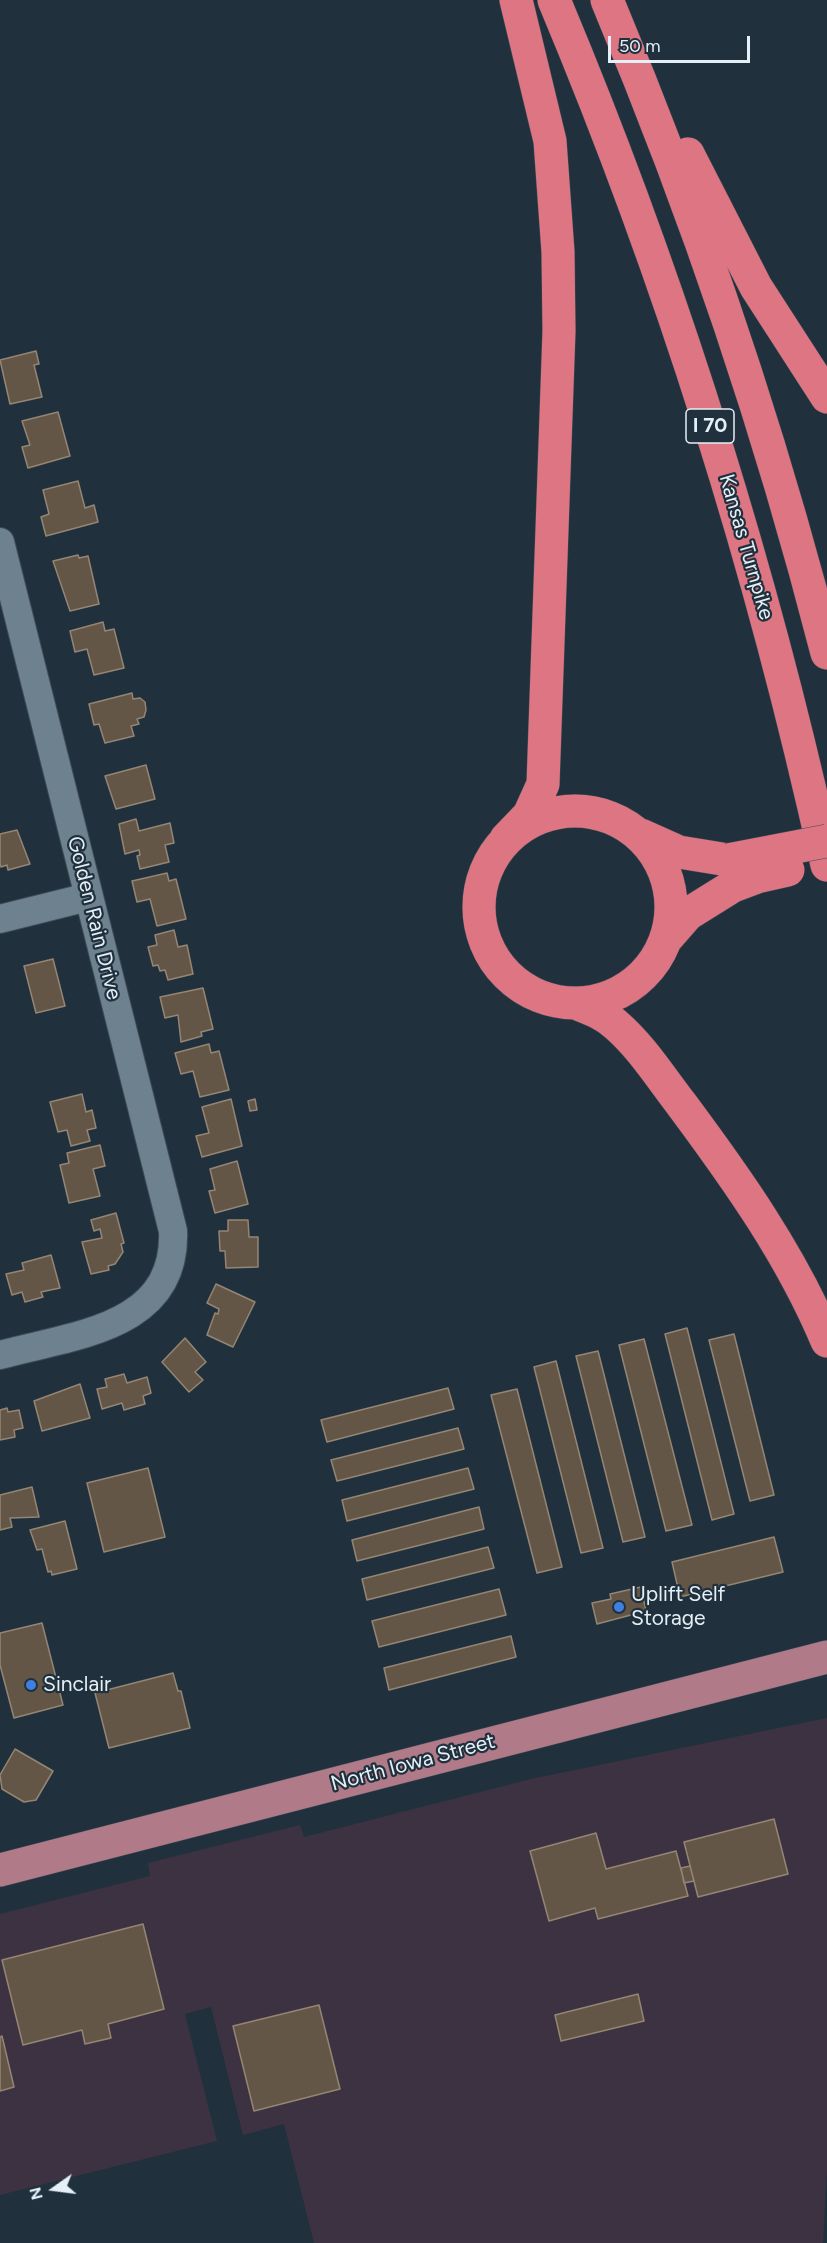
<!DOCTYPE html>
<style>
body{margin:0}
#map{position:relative;width:827px;height:2243px;overflow:hidden;background:#20313d;font-family:Figtree,sans-serif}
canvas{display:block}
.north{position:absolute;left:24px;top:2159px;width:60px;height:60px;-webkit-text-stroke:4px #20313d;paint-order:stroke;rotate:256deg;font-size:16px;font-weight:700;line-height:24px;text-align:center;color:#e5eff7}
.north::after{content:'';display:block;margin:auto;width:21px;height:27px;background:#e5eff7;clip-path:polygon(50% 0,100% 100%,50% 72%,0 100%)}
.scale{position:absolute;left:608px;top:36px;width:142px;height:27px;box-sizing:border-box;border:3px solid #e5eff7;border-top:0;padding-left:8px;font-size:18px;line-height:21px;white-space:nowrap;color:#e5eff7;-webkit-text-stroke:4px #20313d;paint-order:stroke}
</style>
<div id="map">
<canvas width="827" height="2243"></canvas>
<div class="north">N</div>
<div class="scale">50 m</div>
</div>
<script>
const c = document.querySelector('canvas').getContext('2d');
c.lineJoin = 'round';
function fillPath(path, color) { c.fillStyle = color; c.fill(path, 'evenodd'); }
function stroke(path, color, width, dash) { c.strokeStyle = color; c.lineWidth = width; c.lineCap = dash ? 'butt' : 'round'; c.setLineDash(dash || []); c.stroke(path); }
function label(font, color, halo, rows, align = 'center') {
  c.font = font + ' Figtree,sans-serif'; c.lineWidth = 4.5; c.setLineDash([]); c.textBaseline = 'middle'; c.strokeStyle = halo; c.fillStyle = color; for (const [text, x, y, turn = 0] of rows) {
    c.save(); c.translate(x, y); c.rotate((+turn || 0) * Math.PI / 180); c.textAlign = isNaN(turn) ? turn : align; if (halo) c.strokeText(text, 0, 0); c.fillText(text, 0, 0); c.restore();
  }
}
const industrial = new Path2D(`
 M827 1718V2170L823 2243H314L284 2124 243 2135 211 2007 185 2014 217 2141 0 2195V1914L150 1876 148 1863 300 1825 304 1837 531 1779Z`);
const building = new Path2D(`
 M36 351 39 364 34 365 42 397 10 404 0 360Z
 M58 412 70 456 28 468 22 447 30 445 22 421Z
 M78 481 85 508 94 505 98 522 46 536 41 517 49 514 43 490Z
 M78 555 79 558 88 556 99 604 70 611 53 561Z
 M103 622 105 631 114 629 124 668 94 675 87 649 75 652 70 631Z
 M132 693 133 699 140 698 145 702 146 710 144 717 137 719 139 724 131 726 134 736 105 743 99 724 94 725 89 704Z
 M146 765 155 799 116 809 105 776Z
 M136 819 139 831 170 823 174 843 165 845 169 862 140 869 137 856 140 855 139 850 125 854 119 824Z
 M17 830 30 864 8 870 7 865 1 867 0 863V834Z
 M167 873 169 881 176 879 186 919 157 926 150 899 137 902 132 881Z
 M174 930 178 947 187 945 193 974 168 980 165 970 160 971 158 965 153 966 148 947 157 945 155 935Z
 M53 959 65 1006 36 1013 24 966Z
 M203 988 213 1029 201 1032 202 1036 181 1042 178 1015 165 1018 160 997Z
 M209 1044 211 1053 219 1051 229 1090 200 1097 193 1071 181 1074 175 1053Z
 M82 1094 86 1112 92 1110 96 1128 87 1130 90 1141 71 1146 67 1130 58 1132 50 1102Z
 M231 1099 242 1146 202 1157 196 1136 209 1133 202 1107Z
 M255 1099 257 1110 250 1111 248 1101Z
 M100 1145 105 1166 93 1169 100 1196 69 1203 60 1165 69 1163 67 1153Z
 M237 1161 248 1204 215 1213 209 1191 215 1190 210 1169Z
 M116 1213 124 1243 121 1244 123 1252 115 1264 108 1266 109 1270 91 1274 82 1242 102 1238 100 1229 94 1231 91 1220Z
 M228 1220H248L249 1237H258V1267L226 1268 225 1251H220L219 1231H228Z
 M51 1255 60 1288 41 1292 43 1297 25 1302 22 1292 12 1295 6 1274 24 1270 22 1263Z
 M216 1284 255 1302 233 1347 207 1335 215 1313 218 1314 219 1309 207 1303Z
 M687 1328 734 1514 712 1520 665 1334Z
 M734 1334 774 1495 750 1501 709 1340Z
 M185 1338 206 1362 195 1372 203 1380 189 1392 162 1362Z
 M644 1339 692 1525 666 1531 619 1345Z
 M598 1351 645 1537 623 1542 576 1356Z
 M556 1361 603 1548 581 1553 534 1367Z
 M124 1374 127 1383 147 1377 151 1393 143 1396 145 1404 124 1410 122 1403 102 1409 97 1389 107 1387 105 1379Z
 M80 1384 90 1418 42 1431 34 1401Z
 M448 1388 454 1409 327 1442 321 1420Z
 M517 1389 562 1567 537 1573 491 1395Z
 M7 1408 8 1412 19 1410 23 1428 14 1430 15 1437 0 1440V1410Z
 M458 1428 464 1449 337 1481 331 1460Z
 M148 1468 165 1537 104 1552 87 1483Z
 M468 1468 474 1489 347 1521 342 1500Z
 M32 1487 39 1517 10 1518 12 1527 0 1530V1495Z
 M479 1507 484 1529 357 1561 352 1540Z
 M65 1521 77 1569 52 1575 51 1571 48 1572 42 1549 37 1550 30 1530Z
 M774 1537 783 1572 680 1597 672 1562Z
 M488 1547 494 1568 367 1600 362 1579Z
 M641 1587 646 1611 597 1624 592 1603 611 1599 610 1594Z
 M499 1589 506 1615 379 1647 372 1621Z
 M42 1623 63 1705 14 1718 0 1665V1633Z
 M511 1636 516 1657 389 1690 384 1668Z
 M173 1673 178 1691H181L190 1728 109 1748 95 1693Z
 M15 1749 53 1771 36 1800 24 1802 2 1789 0 1775Z
 M774 1819 788 1874 698 1897 684 1842Z
 M596 1833 606 1869 676 1851 688 1896 598 1919 595 1908 549 1921 530 1851Z
 M690 1866 694 1881 684 1883 681 1868Z
 M143 1924 164 2009 108 2024 111 2038 85 2044 82 2030 23 2045 2 1960Z
 M638 1994 644 2021 561 2041 555 2015Z
 M319 2005 340 2089 254 2111 233 2026Z
 M2 2036 14 2087 0 2091V2037Z`);
const minor = new Path2D(`
 M0 542 173 1231C177 1329 72 1335 0 1355
 M0 919 88 897`);
const major = new Path2D(`
 M0 1870 827 1657`);
const highway = new Path2D(`
 M554 0C671 279 762 569 827 865
 M607 0C696 212 770 430 827 653
 M688 154 756 287 827 397
 M479 907a96 96 0 1 1 192 0a96 96 0 1 1-192 0Z
 M641 835 679 852 728 860
 M506 839 529 815 543 784 559 331 558 252 550 141 516 0
 M667 938 688 914 733 886
 M575 1003C590 1009 603 1013 615 1024 641 1046 661 1078 682 1105 737 1179 791 1255 827 1341`);
const highwayBridge = new Path2D(`
 M728 860 827 841
 M733 886 757 877 788 870`);
const markers = [
 [619,1607,6,"#3f7fe0"],
 [31,1685,6,"#3f7fe0"]
];
const shields = [
 [710,426,48]
];
const shieldNames = [
 ["I 70",710,426]
];
const streetNames = [
 ["Kansas Turnpike",746,547,74],
 ["Golden Rain Drive",94,918,76],
 ["North Iowa Street",413,1763,-15]
];
const poiNames = [
 ["Uplift Self",631,1595],
 ["Storage",631,1619],
 ["Sinclair",43,1685]
];
fillPath(industrial, '#3d3241');
fillPath(building, '#645646');
stroke(building, '#948574', 1.5);
stroke(minor, '#3e4c57', 30);
stroke(major, '#3e4c57', 34);
stroke(highway, '#3e4c57', 34);
stroke(minor, '#6e818f', 28);
stroke(major, '#b17a88', 33);
stroke(highway, '#de7583', 33);
stroke(highwayBridge, '#3e4c57', 34, []);
stroke(highwayBridge, '#de7583', 33);
for (const [x, y, r, color] of markers) { const dot = new Path2D(); dot.arc(x, y, r, 0, 2 * Math.PI); c.fillStyle = color; c.fill(dot); stroke(dot, '#20313d', 2); }
for (const [x, y, w] of shields) { const box = new Path2D(); box.roundRect(x - w / 2, y - 17, w, 34, 4.5); c.fillStyle = '#20313d'; c.fill(box); stroke(box, '#e5eff7', 1.5); }
label('bold 20px', '#e5eff7', null, shieldNames);
label('21px', '#e5eff7', '#20313d', streetNames);
label('21px', '#e5eff7', '#20313d', poiNames, 'left');
</script>
